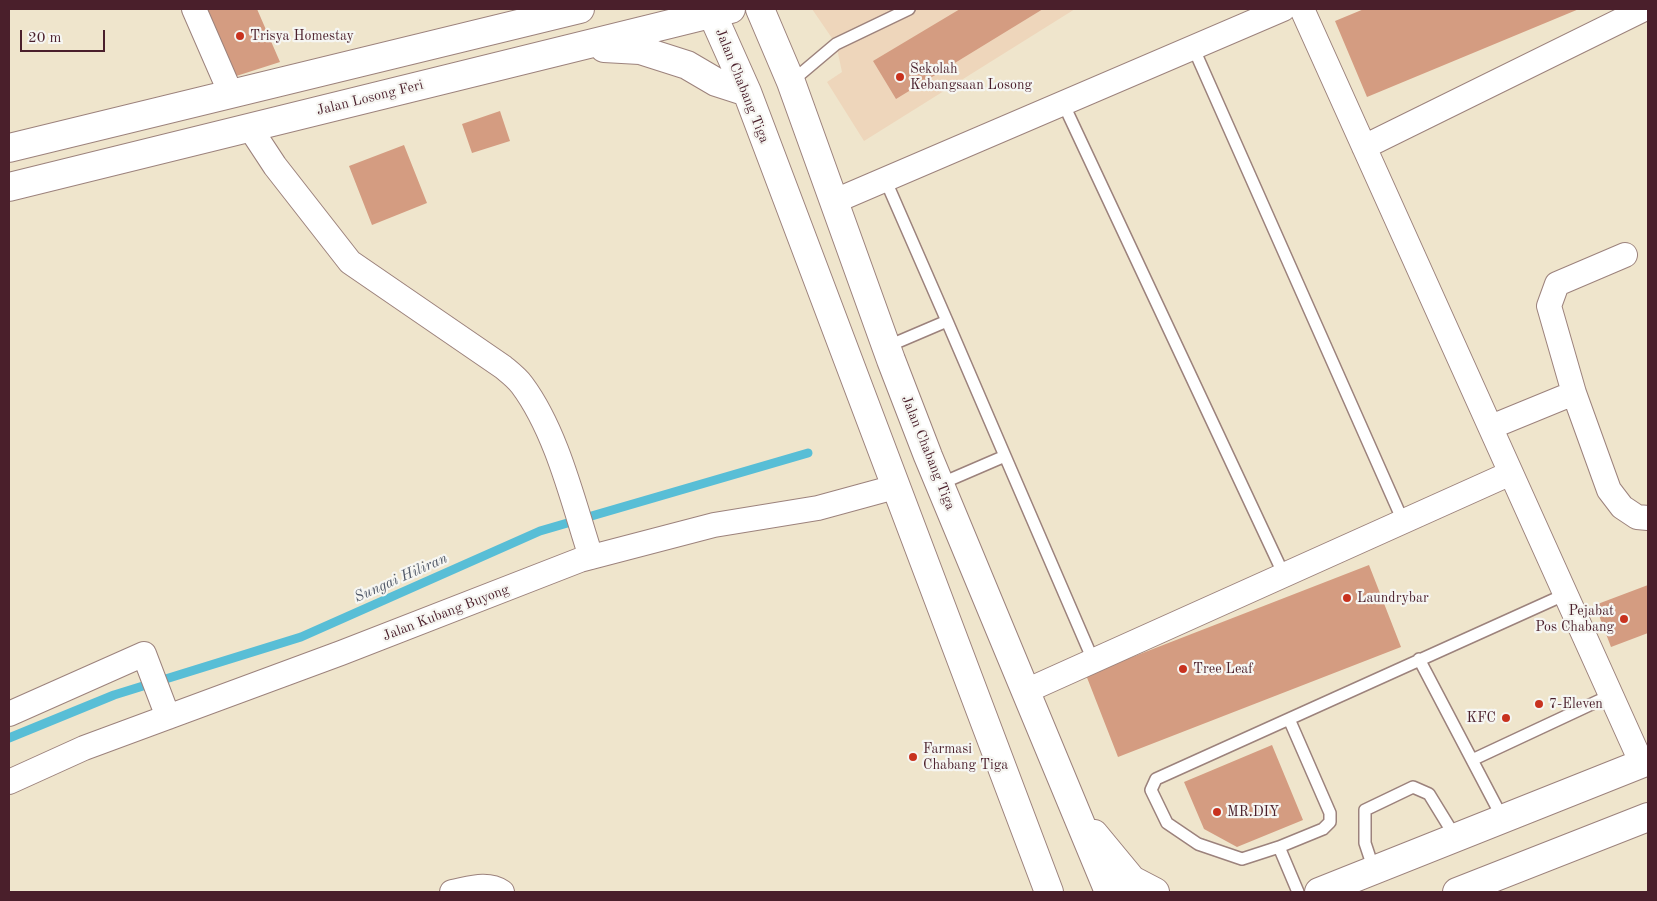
<!DOCTYPE html>
<style>
body{margin:0}
#map{position:relative;width:1657px;height:901px;overflow:hidden;background:#efe5cc;font-family:"Old Standard TT",serif}
canvas{display:block}
.frame{position:absolute;inset:0;border:10px solid #4a1f2b;pointer-events:none}
.scale{position:absolute;left:20px;top:30px;width:85px;height:22px;box-sizing:border-box;border:2px solid #4a1f2b;border-top:0;padding-left:6px;font-size:15px;line-height:18px;white-space:nowrap;color:#4a1f2b;-webkit-text-stroke:4px #f6f6f2;paint-order:stroke}
</style>
<div id="map">
<canvas width="1657" height="901"></canvas>
<div class="frame"></div>
<div class="scale">20 m</div>
</div>
<script>
const c = document.querySelector('canvas').getContext('2d');
c.lineJoin = 'round';
function fillPath(path, color) { c.fillStyle = color; c.fill(path, 'evenodd'); }
function stroke(path, color, width, dash) { c.strokeStyle = color; c.lineWidth = width; c.lineCap = dash ? 'butt' : 'round'; c.setLineDash(dash || []); c.stroke(path); }
function label(font, color, halo, rows, align = 'center') {
  c.font = font + ' "Old Standard TT",serif'; c.lineWidth = 4.5; c.setLineDash([]); c.textBaseline = 'middle'; c.strokeStyle = halo; c.fillStyle = color; for (const [text, x, y, turn = 0] of rows) {
    c.save(); c.translate(x, y); c.rotate((+turn || 0) * Math.PI / 180); c.textAlign = isNaN(turn) ? turn : align; if (halo) c.strokeText(text, 0, 0); c.fillText(text, 0, 0); c.restore();
  }
}
const built = new Path2D(`
 M812 9H1075L864 141 827 82 842 72 836 44Z`);
const stream = new Path2D(`
 M9 738 114 695 301 637 540 531 808 453`);
const building = new Path2D(`
 M200 9H257L280 62 227 79Z
 M960 9H1043L896 99 873 61Z
 M1364 9H1579L1367 97 1335 21Z
 M500 111 510 141 472 153 462 124Z
 M404 145 427 203 372 225 349 166Z
 M1369 565 1401 647 1118 757 1086 675Z
 M1648 585V633L1611 647 1595 605Z
 M1272 745 1303 820 1237 847 1204 829 1184 782Z`);
const service = new Path2D(`
 M1193 47 1403 521
 M791 82 836 44 909 9
 M1063 103 1284 575
 M885 179 947 321 886 347
 M947 321 1005 456
 M940 484 1005 456 1093 660
 M1419 659 1503 819
 M1472 760 1611 695
 M1279 847 1323 829 1330 822V813L1289 719
 M1374 870 1365 843V810L1413 787 1429 794 1456 838
 M1298 892 1279 847 1242 859 1198 844 1167 823 1151 790 1156 779 1566 594`);
const minor = new Path2D(`
 M194 9 231 94
 M1302 9 1642 764
 M250 128 275 166 350 262 503 367C509 372 517 378 522 385 557 432 573 502 591 557
 M1364 147 1644 9
 M835 201 1283 9
 M1625 255 1557 284 1549 306 1574 393 1609 490 1622 507 1637 517 1648 518
 M1491 427 1574 393
 M1026 691 1511 473
 M9 714 144 654 168 717
 M9 782 84 748 341 653 580 560 714 525 818 508 895 487
 M452 892C469 889 487 882 502 892`);
const secondary = new Path2D(`
 M710 9 747 92 1049 892
 M760 9 791 82 891 360 928 456 1109 892
 M604 48 640 50 687 65 716 82 747 92
 M9 148 580 9
 M9 187 731 9
 M1094 834 1132 880 1155 892
 M1319 892 1648 761
 M1457 892 1648 817`);
const markers = [
 [240,36,5,"#c8321e"],
 [900,77,5,"#c8321e"],
 [1347,598,5,"#c8321e"],
 [1624,619,5,"#c8321e"],
 [1183,669,5,"#c8321e"],
 [1539,704,5,"#c8321e"],
 [1506,718,5,"#c8321e"],
 [913,757,5,"#c8321e"],
 [1217,812,5,"#c8321e"]
];
const poiNames = [
 ["Trisya Homestay",250,36],
 ["Sekolah",910,69],
 ["Kebangsaan Losong",910,85],
 ["Laundrybar",1357,598],
 ["Pejabat",1614,611,"right"],
 ["Pos Chabang",1614,627,"right"],
 ["Tree Leaf",1193,669],
 ["7-Eleven",1549,704],
 ["KFC",1496,718,"right"],
 ["Farmasi",923,749],
 ["Chabang Tiga",923,765],
 ["MR.DIY",1227,812]
];
const streetNames = [
 ["Jalan Chabang Tiga",742,86,68],
 ["Jalan Losong Feri",370,98,-14],
 ["Jalan Chabang Tiga",928,453,68],
 ["Jalan Kubang Buyong",446,613,-21]
];
const waterNames = [
 ["Sungai Hiliran",401,578,-24]
];
fillPath(built, '#eed6bb');
stroke(stream, '#58bed6', 9);
fillPath(building, '#d49c81');
stroke(service, '#9c827c', 14);
stroke(minor, '#9c827c', 26);
stroke(secondary, '#9c827c', 30);
stroke(service, '#fff', 11);
stroke(minor, '#fff', 24);
stroke(secondary, '#fff', 28);
for (const [x, y, r, color] of markers) { const dot = new Path2D(); dot.arc(x, y, r, 0, 2 * Math.PI); c.fillStyle = color; c.fill(dot); stroke(dot, '#f6f6f2', 2); }
label('14px', '#4a1f2b', '#f6f6f2', poiNames, 'left');
label('14px', '#4a1f2b', '#f6f6f2', streetNames);
label('italic 15px', '#4f5767', '#f6f6f2', waterNames);
</script>
